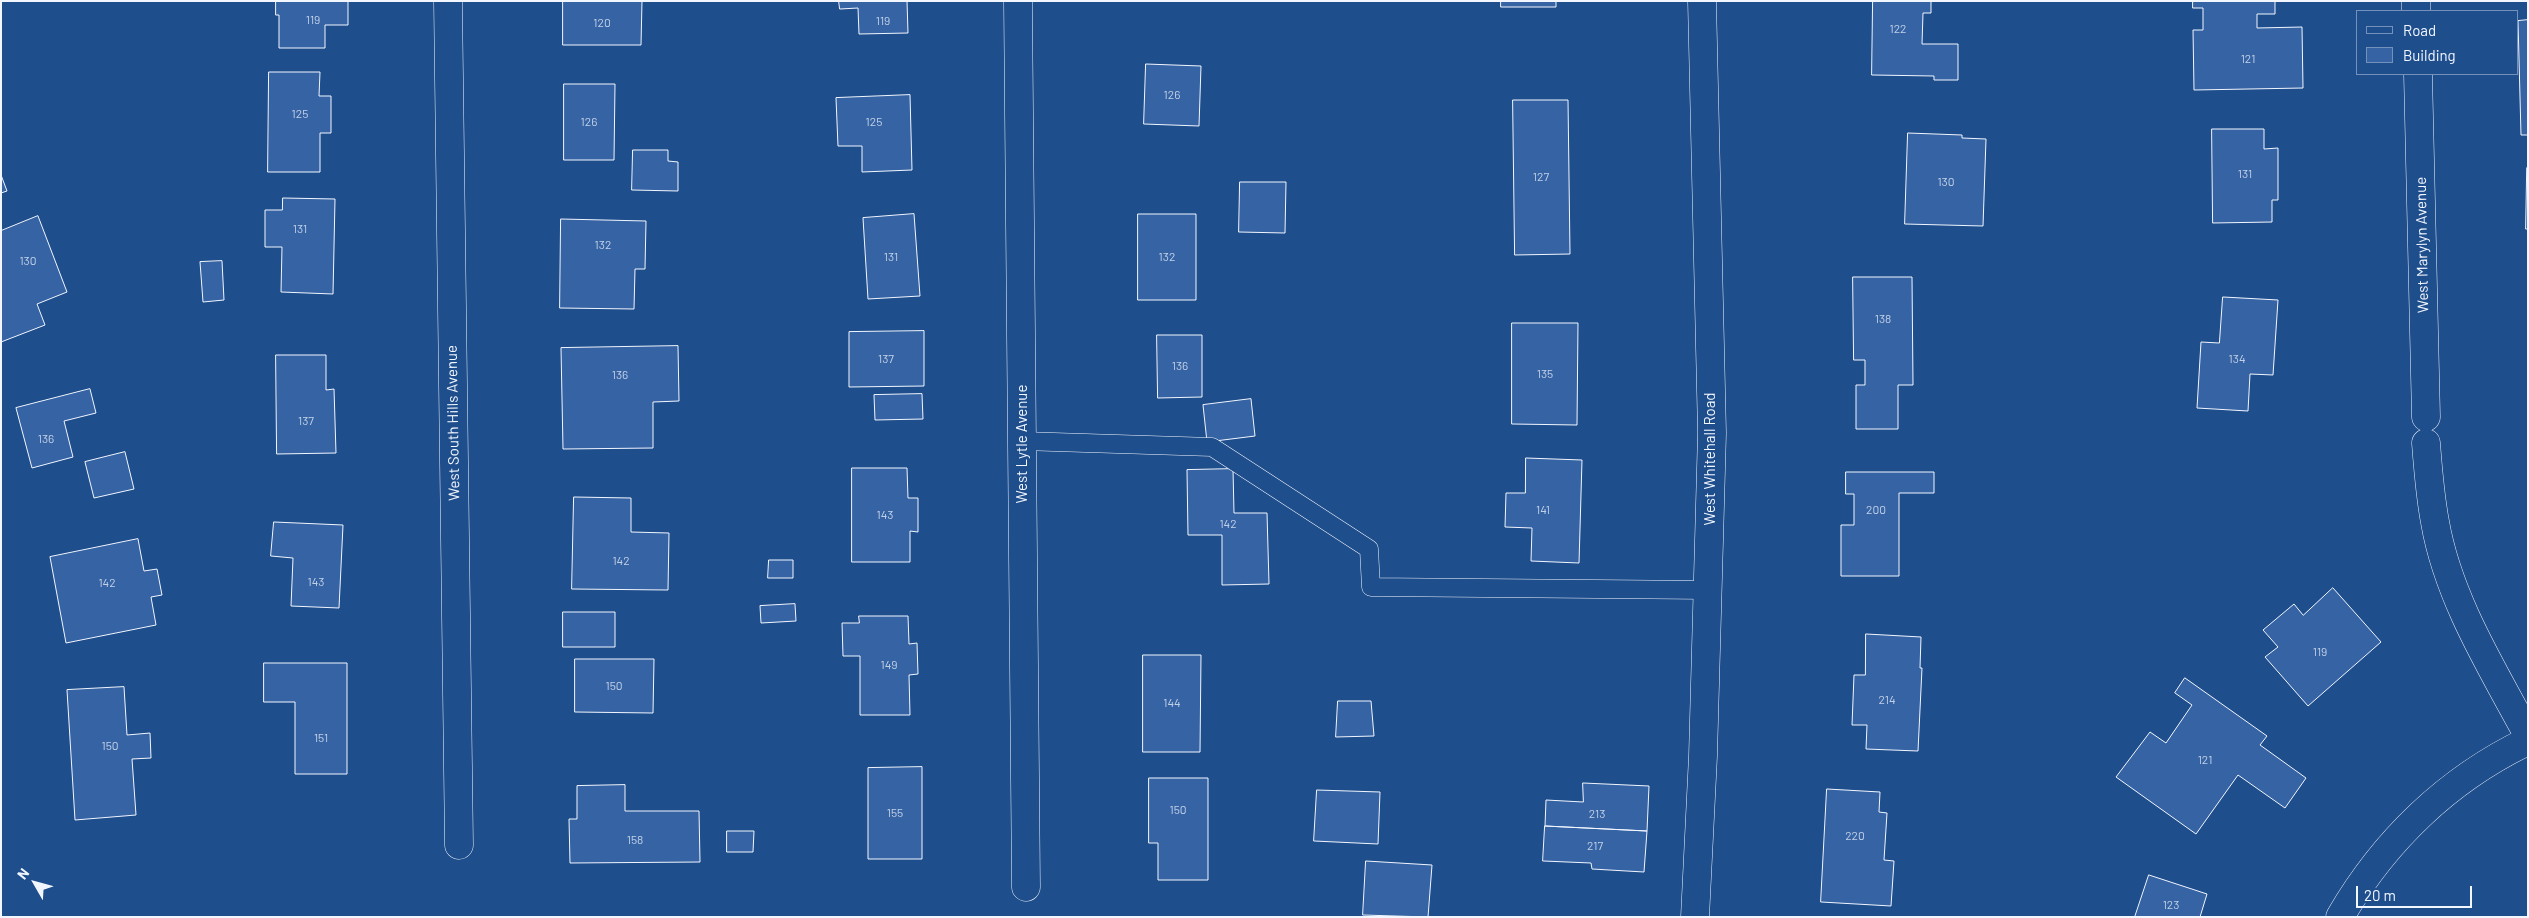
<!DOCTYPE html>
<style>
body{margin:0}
#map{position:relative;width:2529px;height:918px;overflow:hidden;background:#1f4e8c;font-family:Barlow,sans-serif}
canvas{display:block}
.frame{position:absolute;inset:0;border:2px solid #f2f6ff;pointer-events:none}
.legend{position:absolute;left:2356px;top:10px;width:162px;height:65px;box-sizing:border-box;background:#1f4e8c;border:1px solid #7391ba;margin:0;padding:6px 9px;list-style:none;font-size:15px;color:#f2f6ff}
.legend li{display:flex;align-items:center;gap:10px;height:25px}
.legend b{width:25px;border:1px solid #7391ba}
.north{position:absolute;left:10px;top:858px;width:50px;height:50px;-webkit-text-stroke:4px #1f4e8c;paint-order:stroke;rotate:308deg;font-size:14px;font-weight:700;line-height:20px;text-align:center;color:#f2f6ff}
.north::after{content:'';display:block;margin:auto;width:18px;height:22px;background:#f2f6ff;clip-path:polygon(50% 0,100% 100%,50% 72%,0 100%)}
.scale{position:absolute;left:2356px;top:886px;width:116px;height:22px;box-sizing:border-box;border:2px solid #f2f6ff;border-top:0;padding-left:6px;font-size:15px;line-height:18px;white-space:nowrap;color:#f2f6ff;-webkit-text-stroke:4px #1f4e8c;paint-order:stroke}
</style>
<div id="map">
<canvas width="2529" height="918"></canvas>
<div class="frame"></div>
<ul class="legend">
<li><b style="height:6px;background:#1f4e8c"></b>Road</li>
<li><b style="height:14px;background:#3563a3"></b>Building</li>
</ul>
<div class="north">N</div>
<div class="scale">20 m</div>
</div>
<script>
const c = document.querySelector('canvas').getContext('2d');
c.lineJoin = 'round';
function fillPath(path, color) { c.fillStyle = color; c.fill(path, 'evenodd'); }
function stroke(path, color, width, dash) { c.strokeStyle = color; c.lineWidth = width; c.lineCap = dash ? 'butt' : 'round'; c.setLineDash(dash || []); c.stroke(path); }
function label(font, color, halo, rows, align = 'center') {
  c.font = font + ' Barlow,sans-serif'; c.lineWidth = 4; c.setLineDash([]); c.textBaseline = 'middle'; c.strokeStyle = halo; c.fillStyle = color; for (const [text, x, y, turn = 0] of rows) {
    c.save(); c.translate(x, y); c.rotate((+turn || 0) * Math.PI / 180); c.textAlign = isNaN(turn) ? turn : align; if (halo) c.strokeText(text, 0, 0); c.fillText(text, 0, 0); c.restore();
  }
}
const building = new Path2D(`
 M276 1H348V25H325V48H279V15H276Z
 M563 1H642L641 45H563Z
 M839 1H907L908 33 859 34 858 8 840 9Z
 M1501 1H1556V7H1501Z
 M1873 1H1931V13H1923L1922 44H1958V80H1934V76L1872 75Z
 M2193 1H2275V14H2257V28L2302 27 2303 88 2194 90 2193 30H2203V8H2193Z
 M2528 20V135H2521L2518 21Z
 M1146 64 1201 66 1199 126 1144 124Z
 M269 72H320L319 96H331V133H320V172H268Z
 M564 84H615L614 160H564Z
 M910 95 912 170 862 172V146H838L836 98Z
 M1513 100H1568L1570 254 1515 255Z
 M2212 129H2264V149L2278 148V200H2272V222L2213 223Z
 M1908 133 1962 135V138L1986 139 1983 226 1905 224Z
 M633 150H668V161L678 162V191L632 190Z
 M2527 168 2528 169V229H2526Z
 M1 175 7 191 1 193Z
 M1240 182H1286L1285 233 1239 232Z
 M283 198 335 199 333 294 281 292 282 247H265V210H282Z
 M914 214 920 296 868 299 863 218Z
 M1138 214H1196V300H1138Z
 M38 216 67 292 37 304 45 325 1 342V231Z
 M561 219 646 221 645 269H635L634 309 560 308Z
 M222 261 224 300 203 302 200 262Z
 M1853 277H1912L1913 385H1898V429H1856V385H1865V360H1854Z
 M2223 297 2278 300 2273 375 2250 374 2248 411 2197 408 2201 342 2219 343Z
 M1512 323H1578L1577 425 1512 424Z
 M924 331V386L849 387V332Z
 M1157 335H1202V397L1158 398Z
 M678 346 679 401 653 402V448L563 449 561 348Z
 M276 355H326V390L334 389 336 453 277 454Z
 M90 389 96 413 64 421 73 457 32 468 16 408Z
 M922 394 923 419 875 420 874 395Z
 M1251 399 1255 436 1207 442 1203 405Z
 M125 452 134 489 94 498 85 462Z
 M1526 458 1582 460 1579 563 1531 561 1532 528 1505 527 1506 493H1525Z
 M852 468H907L908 498H918V532L910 531V562H852Z
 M1233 469 1234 513H1267L1269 584 1222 585V535H1188L1187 470Z
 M1846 472H1934V493H1899V576H1841V525H1854V494H1846Z
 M574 497 631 498V532L669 533 668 590 572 589Z
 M274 522 343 525 339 608 291 606 293 558 271 556Z
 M138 539 144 571 157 569 162 595 151 597 156 625 66 643 50 557Z
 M769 560H793V578H768Z
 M2333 588 2381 642 2308 706 2265 657 2278 647 2263 630 2294 604 2303 615Z
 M795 604 796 621 761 623 760 606Z
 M563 612H615V647H563Z
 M859 616H908L909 644 917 643 918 674 909 675 910 715H860V656H843L842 623H859Z
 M1866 634 1921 637 1920 668H1922L1918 751 1866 749 1867 725H1852L1854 675H1865Z
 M1143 655H1201L1200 752H1143Z
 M575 659H654L653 713 575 712Z
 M264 663H347V774H295V702H264Z
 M2185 678 2267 736 2260 745 2306 778 2285 808 2238 775 2196 834 2116 777 2150 732 2166 743 2192 705 2175 693Z
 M124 687 127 735 150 733 151 758 132 759 136 815 75 820 67 690Z
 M1338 701H1371L1374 736 1336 737Z
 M922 767V859H868V768Z
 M1149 778H1208V880H1158V843H1149Z
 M1583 783 1649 786 1647 831 1545 826 1546 800 1583 802Z
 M625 785V811H699L700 862 570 863 569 819H577V786Z
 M1827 789 1880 792 1879 812 1887 813 1884 860 1894 861 1891 906 1821 902Z
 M1317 790 1380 792 1378 844 1314 841Z
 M1545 826 1647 831 1644 872 1592 869 1591 863 1543 861Z
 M727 831H754L753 852H727Z
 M1366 861 1432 865 1428 917 1363 915Z
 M2149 875 2207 894 2200 917H2135Z`);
const lane = new Path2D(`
 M1022 441 1212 447 1369 549 1371 587 1708 590`);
const street = new Path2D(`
 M448 1 459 845
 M1018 1 1026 887
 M2416 1V11
 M2418 74 2426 417
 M2426 443C2428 469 2430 496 2435 522 2448 598 2492 668 2528 735
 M1695 917 1703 756 1712 433 1702 1
 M2340 917C2384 841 2448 779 2528 741`);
const numberNames = [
 ["119",313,20],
 ["119",883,21],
 ["120",602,23],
 ["122",1898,29],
 ["121",2248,59],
 ["126",1172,95],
 ["125",300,114],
 ["126",589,122],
 ["125",874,122],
 ["131",2245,174],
 ["127",1541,177],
 ["130",1946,182],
 ["131",300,229],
 ["132",603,245],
 ["131",891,257],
 ["132",1167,257],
 ["130",28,261],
 ["138",1883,319],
 ["137",886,359],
 ["134",2237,359],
 ["136",1180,366],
 ["135",1545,374],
 ["136",620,375],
 ["137",306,421],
 ["136",46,439],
 ["141",1543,510],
 ["200",1876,510],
 ["143",885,515],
 ["142",1228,524],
 ["142",621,561],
 ["143",316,582],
 ["142",107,583],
 ["119",2320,652],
 ["149",889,665],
 ["150",614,686],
 ["214",1887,700],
 ["144",1172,703],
 ["151",321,738],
 ["150",110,746],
 ["121",2205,760],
 ["150",1178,810],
 ["155",895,813],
 ["213",1597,814],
 ["220",1855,836],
 ["158",635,840],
 ["217",1595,846],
 ["123",2171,905]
];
const streetNames = [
 ["West Marylyn Avenue",2422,245,-91],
 ["West South Hills Avenue",453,423,-91],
 ["West Lytle Avenue",1022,444,-90],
 ["West Whitehall Road",1710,459,-90]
];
fillPath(building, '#3563a3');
stroke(building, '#f2f6ff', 1);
stroke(lane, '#f2f6ff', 19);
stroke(street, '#f2f6ff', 29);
stroke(lane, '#1f4e8c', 18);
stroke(street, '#1f4e8c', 28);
label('12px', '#c3d1e8', null, numberNames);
label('15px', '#f2f6ff', '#1f4e8c', streetNames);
</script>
